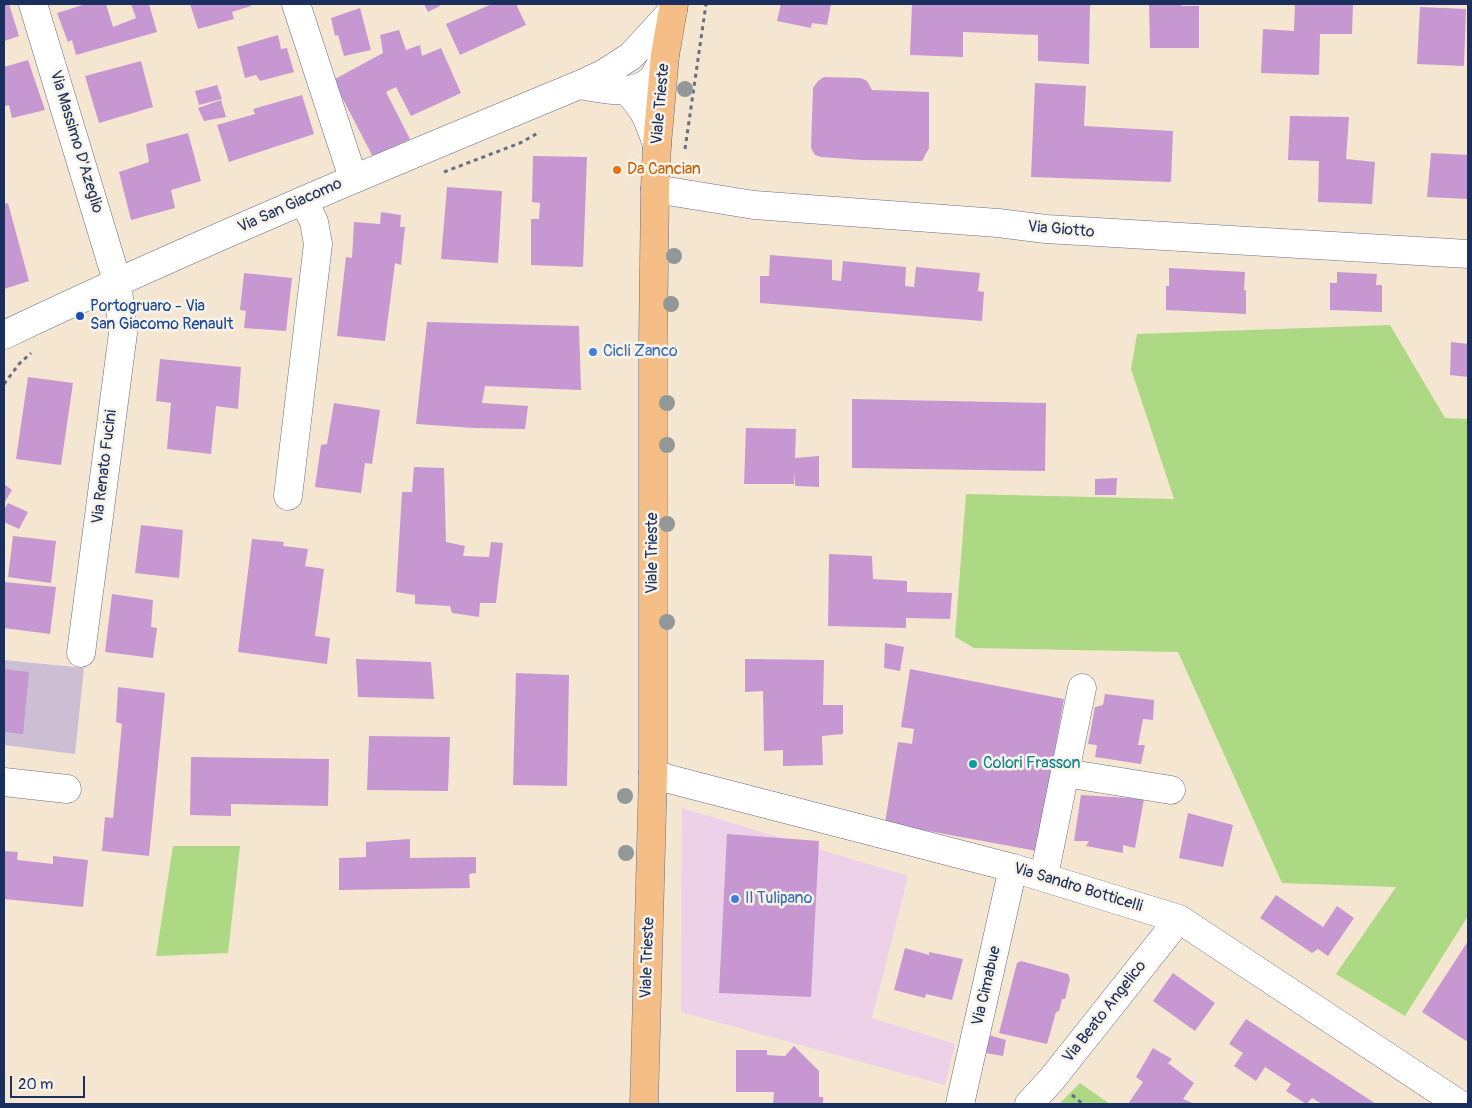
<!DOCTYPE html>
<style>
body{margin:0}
#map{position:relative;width:1472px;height:1108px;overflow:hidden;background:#f5e6d1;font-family:Pangolin,sans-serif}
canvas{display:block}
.frame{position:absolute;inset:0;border:5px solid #1b2f5e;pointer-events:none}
.scale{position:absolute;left:10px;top:1076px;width:75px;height:22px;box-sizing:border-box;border:2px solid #1b2f5e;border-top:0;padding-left:6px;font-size:15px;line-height:18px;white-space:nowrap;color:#1b2f5e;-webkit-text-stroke:4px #f7f3e8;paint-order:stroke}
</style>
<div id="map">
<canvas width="1472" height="1108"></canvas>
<div class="frame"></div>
<div class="scale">20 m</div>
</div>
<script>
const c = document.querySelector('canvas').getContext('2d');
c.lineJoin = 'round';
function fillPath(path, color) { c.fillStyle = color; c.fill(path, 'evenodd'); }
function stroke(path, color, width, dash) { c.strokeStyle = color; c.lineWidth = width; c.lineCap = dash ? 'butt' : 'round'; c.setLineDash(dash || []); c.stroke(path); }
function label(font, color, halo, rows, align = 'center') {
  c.font = font + ' Pangolin,sans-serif'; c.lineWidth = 5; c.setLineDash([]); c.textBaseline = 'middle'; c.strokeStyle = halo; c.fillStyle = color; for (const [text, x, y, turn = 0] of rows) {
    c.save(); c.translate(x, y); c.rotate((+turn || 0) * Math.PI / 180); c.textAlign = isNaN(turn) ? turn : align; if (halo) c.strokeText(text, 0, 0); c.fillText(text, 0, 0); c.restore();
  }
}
const built = new Path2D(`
 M682 808 908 876 872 1018 955 1044 945 1085 681 1012Z`);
const industrial = new Path2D(`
 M4 660 84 668 75 754 4 745Z`);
const green = new Path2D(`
 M1390 325 1445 418 1468 419V916L1405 1016 1336 974 1396 887 1282 883 1178 652 974 648 955 637 966 494 1174 499 1131 369 1137 334Z
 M173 846H240L228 953 156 956Z
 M1080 1083 1110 1104 1060 1103Z`);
const building = new Path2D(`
 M4 4H9L19 36 4 41Z
 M86 4H106L113 27 136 18 131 4H149L157 32 76 55 72 40 68 42 57 13Z
 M190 4H250L251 6 232 12 234 19 198 29Z
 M424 4H439L440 6 428 12Z
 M492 4H516L526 25 460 55 446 24Z
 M781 4H831L827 25 812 23 811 28 777 21Z
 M912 4H1090L1089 64 1038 61V35L963 32V57L910 55Z
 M1149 4H1181V6H1199V48H1150Z
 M1295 4H1353L1352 34H1320L1319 75 1261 73 1263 29 1294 31Z
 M1420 7 1466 9 1464 66 1417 64Z
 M360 8 371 50 344 56 338 35 335 36 331 18Z
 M399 30 406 50 420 45 422 56 441 48 461 93 411 116 396 87 386 92 410 139 373 157 333 80 383 53 380 35Z
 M278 35 281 49 287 48 294 72 260 81 256 75 245 78 237 47Z
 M28 60 45 110 12 118 9 105 4 106V67Z
 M141 61 153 107 99 123 85 76Z
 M824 77 861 78 867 81 872 90 929 92V148L922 161 862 160 821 157 815 155 811 148 813 88 818 81Z
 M1035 83 1086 86 1084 126 1173 131 1171 182 1031 177Z
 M217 85 222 99 199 105 195 91Z
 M302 95 314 134 229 162 217 125 255 114 253 109Z
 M221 100 226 117 204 121 198 108Z
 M1290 116 1349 117 1346 159 1375 162 1372 204 1318 202 1319 161 1288 160Z
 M188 133 201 181 171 190 175 208 131 220 119 172 149 162 146 144Z
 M1431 153 1468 155V199L1427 197Z
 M533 156 587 157 583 267 531 265V219H539L540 203 532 202Z
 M447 187 502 191 498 263 441 259Z
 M8 203 29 281 4 289V204Z
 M381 212 401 215 400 227H405L401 265 395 263 385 341 337 336 346 257 352 258 354 222 380 224Z
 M770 255 832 260V280L841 281 843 261 906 267 905 286 914 287 916 267 980 273 978 291 984 292 982 321 760 303V276H769Z
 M1169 268 1245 272 1244 290H1246V314L1166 310V286H1169Z
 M1337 272 1377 274 1376 285H1382V312L1330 310V283H1337Z
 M244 273 292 278 286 331 244 328 246 311 240 310Z
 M427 322 579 326 581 390 485 386 482 403 528 406 525 429 474 428 416 424Z
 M1451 342 1468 344V377L1450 375Z
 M160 359 241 367 238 409 216 406 211 454 167 449 171 403 156 401Z
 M28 377 73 383 61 465 16 459Z
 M852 399 1046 403 1045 471 852 468Z
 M334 403 380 410 372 464 365 463 361 493 315 487 321 445 327 444Z
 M746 428 796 429 795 458 819 456V487L795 486V472L794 484H744Z
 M414 467 444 468 446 542 465 546 463 556 489 557 491 542 503 543 496 603H480L479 617 452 613 450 606 415 604V595L396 592 402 492H412Z
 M1117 478 1116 495H1095V479Z
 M4 484 12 490 4 503Z
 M8 503 28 512 19 529 4 522V510Z
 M141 525 183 530 179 578 135 573Z
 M13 536 56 541 51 583 8 577Z
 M252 539 284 542 283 546 308 549 305 566 324 569 315 636 330 638 327 664 238 652Z
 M829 554 872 556 873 579 907 581V592L952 593 950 619 906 618V628L828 626Z
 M4 582 56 587 50 634 4 628Z
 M112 594 153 600 151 627 157 628 153 658 105 652Z
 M885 643 904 647 900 671 884 668Z
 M356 659 431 662 434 699 358 697Z
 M745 659 824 660 823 705H843V734L822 736 823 765 783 766V750L764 751 763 691 745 692Z
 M4 669 29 672 23 734 4 732Z
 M910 669 1064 699 1037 851 885 823 898 742 912 744 914 729 901 727Z
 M516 673 569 675 567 786 513 785Z
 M118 687 165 693 149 856 102 851 105 817 113 818 122 724 116 722Z
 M1105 694 1154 700 1153 720 1143 719 1138 745H1145L1141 764 1095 757 1097 745 1088 744 1095 707 1103 705Z
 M369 736 450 737 448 791 367 790Z
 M191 757 329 759 328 806 231 804V816L190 815Z
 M1081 795 1144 799 1135 848 1123 845V853L1086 846 1089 841H1074Z
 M1188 813 1233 825 1223 867 1179 858Z
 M727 834 819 841 811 997 719 993Z
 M410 839V858L476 857V873L469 874 470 888 339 890V858L366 857V842Z
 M4 851 18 852 17 860 53 864V856L88 860 83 907 4 899Z
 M1276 895 1323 927 1337 906 1354 918 1328 956 1318 949 1312 953 1260 918Z
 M1468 941V1038L1466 1041 1422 1012Z
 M905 948 929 955V952L963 959 952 1000 926 994 925 998 894 990Z
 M1021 961 1068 974 1070 979 1065 999H1062L1059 1011 1056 1012 1047 1044 999 1033 1017 963Z
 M1173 973 1215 1003 1195 1031 1153 1001Z
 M1246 1019 1376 1104H1322L1312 1098 1306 1104 1286 1091 1291 1084 1265 1067 1256 1081 1234 1066 1243 1053 1229 1044Z
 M985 1034 1006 1040 1003 1056 980 1052Z
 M794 1046 819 1071V1097H823V1104H773L774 1092H736V1050H767V1055L785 1056Z
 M1153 1048 1172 1059 1168 1063 1194 1083 1183 1099 1195 1104H1128L1143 1082 1136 1077Z`);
const path = new Path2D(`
 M685 149 706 4
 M444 172 520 143 540 132
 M4 384 19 364 31 353
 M1072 1095 1083 1104`);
const minor = new Path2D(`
 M33 4 117 281 123 333 81 653
 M296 4 353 178
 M579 85C601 88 634 98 652 79 657 73 661 63 665 55H661
 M627 91C645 109 649 121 657 145
 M655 189 754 205 998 223 1046 229 1468 254
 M4 335C193 245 386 165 579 85L603 74 631 56 673 10
 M288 496 318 244 314 222 304 201
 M653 773 669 779 1013 868 1179 919 1459 1104
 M1065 773 1171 790
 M4 782 67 789
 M1044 876 1082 688
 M960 1104 1013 868
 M1029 1104 1052 1079 1179 919`);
const major = new Path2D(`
 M644 1104 653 773V340L655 189 657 145 665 55 674 4`);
const trees = [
 [685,89],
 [674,256],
 [671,304],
 [667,403],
 [667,445],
 [667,524],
 [667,622],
 [625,796],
 [626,853]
];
const markers = [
 [617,170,5,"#e8710a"],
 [80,316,5,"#1a4fb4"],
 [593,352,5,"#3f7fe0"],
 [973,764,5,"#0f9aa8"],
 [735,899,5,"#3f7fe0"]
];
const streetNames = [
 ["Viale Trieste",661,104,-85],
 ["Via Massimo D'Azeglio",76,142,73],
 ["Via San Giacomo",290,206,-24],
 ["Via Giotto",1061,230,5],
 ["Via Renato Fucini",105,467,-83],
 ["Viale Trieste",653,553,-90],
 ["Via Sandro Botticelli",1078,888,17],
 ["Viale Trieste",648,958,-88],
 ["Via Cimabue",987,986,-77],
 ["Via Beato Angelico",1105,1012,-52]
];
const foodNames = [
 ["Da Cancian",627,170]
];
const transitNames = [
 ["Portogruaro - Via",90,307],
 ["San Giacomo Renault",90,325]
];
const shopNames = [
 ["Cicli Zanco",603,352],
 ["Il Tulipano",745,899]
];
const cultureNames = [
 ["Colori Frasson",983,764]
];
fillPath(built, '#edd1e9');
fillPath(industrial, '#ccbfd4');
fillPath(green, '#add884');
fillPath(building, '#c797d2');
stroke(minor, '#676f86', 29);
stroke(major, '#676f86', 29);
stroke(path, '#676f86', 3, [4, 4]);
stroke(minor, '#fff', 28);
stroke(major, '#f6be87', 28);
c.fillStyle = '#919897';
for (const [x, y] of trees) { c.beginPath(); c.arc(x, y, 8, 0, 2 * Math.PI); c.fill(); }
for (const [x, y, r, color] of markers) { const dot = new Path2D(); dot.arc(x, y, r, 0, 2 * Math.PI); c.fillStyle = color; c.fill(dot); stroke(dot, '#f7f3e8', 2); }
label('16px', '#1b2f5e', '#f7f3e8', streetNames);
label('16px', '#c56008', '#f7f3e8', foodNames, 'left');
label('16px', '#164399', '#f7f3e8', transitNames, 'left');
label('16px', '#366cbe', '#f7f3e8', shopNames, 'left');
label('16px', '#0d838f', '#f7f3e8', cultureNames, 'left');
</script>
